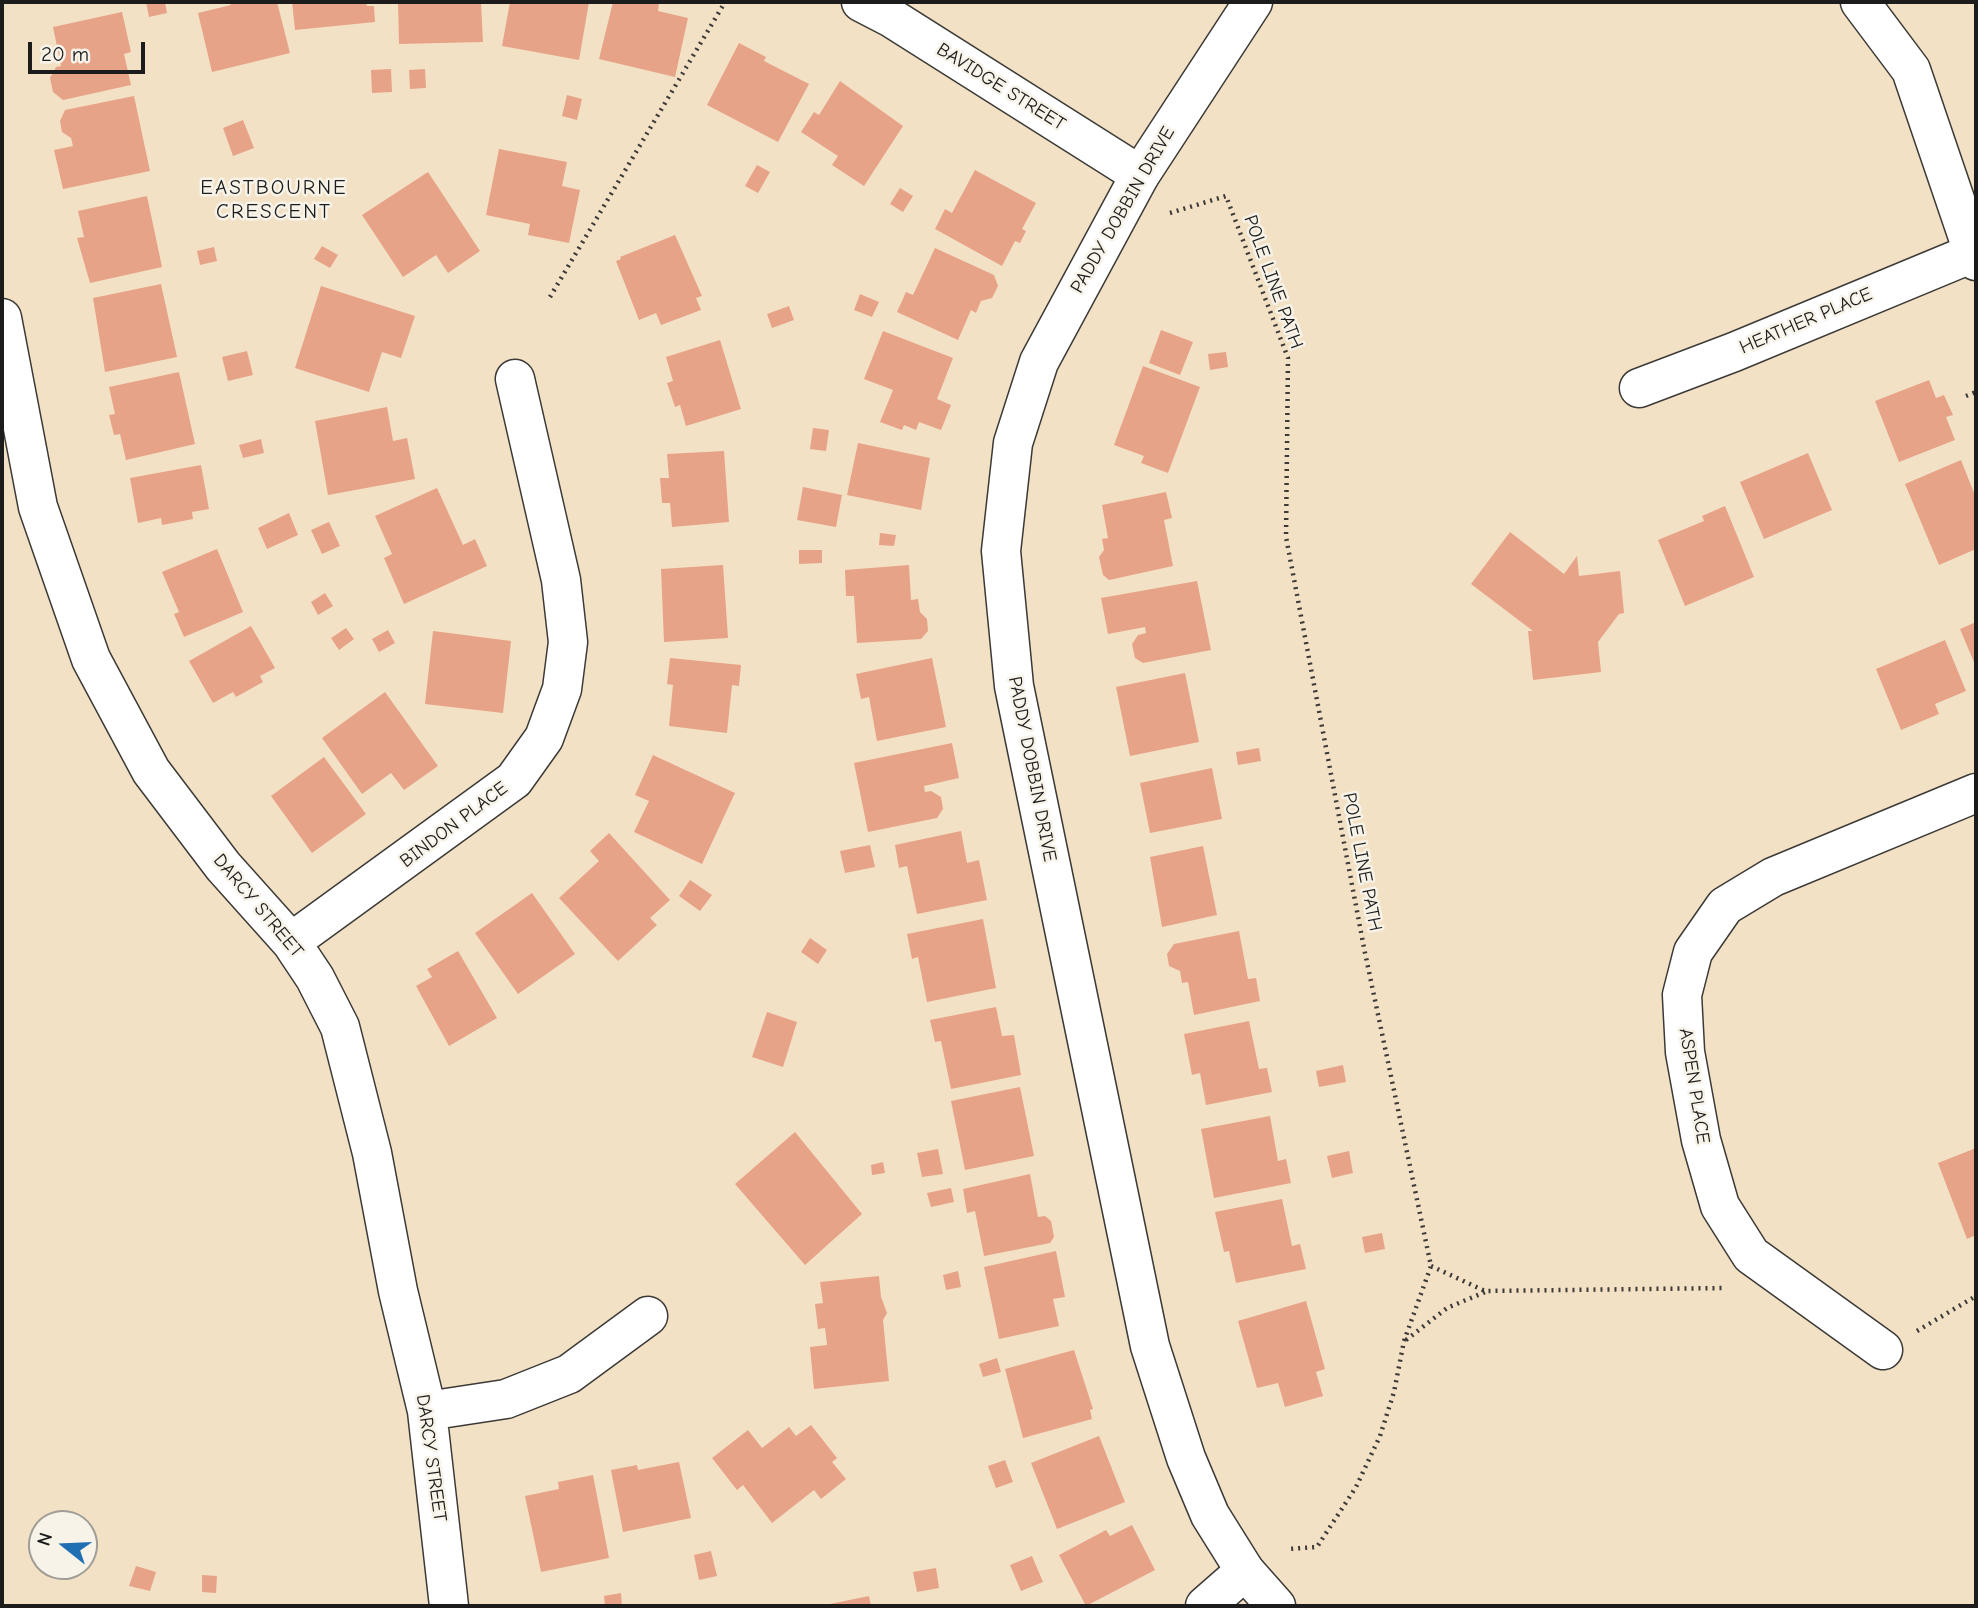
<!DOCTYPE html>
<style>
body{margin:0}
#map{position:relative;width:1978px;height:1608px;overflow:hidden;background:#f3e1c6;font-family:"Comic Neue",sans-serif}
canvas{display:block}
.frame{position:absolute;inset:0;border:4px solid #1c1c1c;pointer-events:none}
.north{position:absolute;left:28px;top:1510px;width:70px;height:70px;box-sizing:border-box;background:#f7f3e8;border:2px solid #9f9d96;border-radius:50%;rotate:288deg;font-size:19px;font-weight:700;line-height:28px;text-align:center;color:#1c1c1c}
.north::after{content:'';display:block;margin:auto;width:24px;height:32px;background:#1f6fb2;clip-path:polygon(50% 0,100% 100%,50% 72%,0 100%)}
.scale{position:absolute;left:28px;top:42px;width:117px;height:32px;box-sizing:border-box;border:4px solid #1c1c1c;border-top:0;padding-left:9px;font-size:21px;line-height:24px;white-space:nowrap;color:#1c1c1c;-webkit-text-stroke:5px #f7f3e8;paint-order:stroke}
</style>
<div id="map">
<canvas width="1978" height="1608"></canvas>
<div class="frame"></div>
<div class="north">N</div>
<div class="scale">20 m</div>
</div>
<script>
const c = document.querySelector('canvas').getContext('2d');
c.lineJoin = 'round';
function fillPath(path, color) { c.fillStyle = color; c.fill(path, 'evenodd'); }
function stroke(path, color, width, dash) { c.strokeStyle = color; c.lineWidth = width; c.lineCap = dash ? 'butt' : 'round'; c.setLineDash(dash || []); c.stroke(path); }
function label(font, color, halo, rows, align = 'center') {
  c.font = font + ' "Comic Neue",sans-serif'; c.lineWidth = 5; c.setLineDash([]); c.textBaseline = 'middle'; c.strokeStyle = halo; c.fillStyle = color; for (const [text, x, y, turn = 0] of rows) {
    c.save(); c.translate(x, y); c.rotate((+turn || 0) * Math.PI / 180); c.textAlign = isNaN(turn) ? turn : align; if (halo) c.strokeText(text, 0, 0); c.fillText(text, 0, 0); c.restore();
  }
}
const building = new Path2D(`
 M146 2H165L167 13 149 17Z
 M230 2H277L290 53 212 72 198 13 231 5Z
 M292 2H366L367 6H374L375 22 295 30Z
 M398 2H481L483 42 399 44Z
 M510 2H589L579 60 502 46Z
 M613 2H659L658 11 688 18 675 77 599 59Z
 M122 12 131 52 124 54 131 85 63 100 53 92 50 78 56 67 61 66 53 27Z
 M739 43 766 57 764 61 809 84 778 142 707 105Z
 M391 69 392 92 372 93 371 70Z
 M425 69 426 88 410 89 409 70Z
 M840 81 903 126 864 186 832 165 838 156 801 132 814 112 819 115Z
 M567 95 582 99 577 120 562 116Z
 M134 96 150 171 63 189 54 150 73 146 71 138 62 132 60 121 65 110Z
 M243 120 254 148 233 156 223 128Z
 M499 149 567 162 562 186 580 190 569 243 528 235 530 224 486 215Z
 M757 165 770 172 758 193 745 186Z
 M975 170 1036 203 1022 229 1026 231 1020 243 1015 241 1002 266 935 229 945 209 952 213Z
 M428 172 480 251 448 273 436 255 403 277 362 215Z
 M900 188 913 196 903 212 890 204Z
 M147 196 162 267 90 283 77 238 84 237 78 211Z
 M675 235 702 296 696 298 701 310 661 325 656 313 639 320 616 261 621 259 620 257Z
 M322 246 338 255 330 268 314 259Z
 M214 247 217 261 200 265 197 251Z
 M935 248 994 275 998 286 992 298 981 301 976 313 971 310 958 340 897 312 906 292 913 295Z
 M161 284 177 357 105 372 93 298Z
 M321 286 415 316 401 358 382 352 369 392 295 368Z
 M860 294 879 302 872 317 854 310Z
 M789 306 794 320 772 328 767 314Z
 M1161 330 1193 342 1180 375 1149 363Z
 M883 331 953 358 937 399 951 405 941 430 919 422 916 430 904 425 902 430 880 422 893 390 864 379Z
 M720 340 741 409 686 426 680 405 675 407 667 383 673 381 666 357Z
 M247 351 253 375 228 381 222 357Z
 M1226 352 1228 367 1210 370 1208 354Z
 M1143 366 1200 387 1168 473 1141 463 1144 456 1114 445Z
 M179 372 195 444 126 460 120 434 114 435 109 415 115 414 109 387Z
 M1929 380 1936 398 1944 395 1953 415 1946 417 1955 440 1899 462 1875 401Z
 M387 407 393 441 407 438 415 479 328 495 315 421Z
 M813 428 829 430 826 451 810 449Z
 M261 439 264 453 243 458 239 445Z
 M858 443 930 458 921 510 847 495Z
 M724 451 729 522 672 527 670 503H662L660 478H669L667 454Z
 M1808 453 1832 510 1764 539 1740 482Z
 M1961 460 1976 498V549L1939 565 1905 484Z
 M201 465 209 509 192 512 193 519 162 525 161 518 138 523 130 478Z
 M803 487 842 495 836 527 797 520Z
 M437 488 463 545 475 539 487 566 404 604 384 558 392 554 375 516Z
 M1166 492 1172 518 1164 520 1173 566 1109 580 1103 575 1099 557 1104 550 1102 539 1108 538 1102 505Z
 M1725 506 1754 577 1685 606 1658 540 1704 521 1702 516Z
 M289 513 298 535 267 549 258 528Z
 M329 522 340 546 322 554 311 530Z
 M1510 532 1564 574 1577 556 1579 576 1620 571 1624 613 1619 614 1598 642 1601 672 1533 680 1528 631H1533L1471 584Z
 M880 533 896 535 894 546 879 545Z
 M217 549 243 612 184 637 174 614 179 612 162 572Z
 M799 550H822V563L799 564Z
 M723 565 728 638 664 642 661 569Z
 M909 565 911 600 918 599 920 612 927 619 928 631 921 639 857 643 854 596H846L845 570Z
 M1197 581 1211 650 1143 663 1135 658 1132 644 1138 635 1146 633 1145 627 1108 634 1101 598Z
 M325 593 333 606 318 615 311 602Z
 M1976 622V667L1960 629Z
 M251 626 275 668 260 676 263 682 236 697 233 692 213 703 189 661Z
 M346 628 354 639 339 650 331 638Z
 M388 630 395 643 379 652 372 639Z
 M433 631 511 641 503 713 425 704Z
 M1945 640 1966 691 1935 704 1939 714 1901 730 1876 669Z
 M670 658 741 665 739 686 732 685 727 733 669 726 673 685 667 684Z
 M932 658 946 727 877 741 869 697 861 699 856 674Z
 M1185 673 1199 742 1130 756 1116 687Z
 M385 692 438 766 404 790 391 773 362 794 322 738Z
 M952 743 959 778 924 786 925 792 931 791 941 797 943 809 937 818 868 832 854 763Z
 M1259 748 1261 761 1238 765 1236 752Z
 M653 755 735 793 702 864 634 832 649 801 635 795Z
 M324 757 366 814 312 853 271 796Z
 M1212 768 1222 819 1150 833 1140 783Z
 M961 831 967 863 979 860 987 900 917 914 907 866 899 868 895 845Z
 M609 833 670 900 650 918 657 925 618 961 559 898 599 861 590 851Z
 M870 845 875 867 845 873 840 851Z
 M1203 846 1217 915 1162 927 1150 857Z
 M690 880 712 895 700 911 679 896Z
 M532 893 575 954 518 994 475 933Z
 M983 919 996 988 927 1002 918 957 912 959 907 934Z
 M1239 931 1248 979 1256 978 1260 1001 1194 1015 1188 982 1182 983 1180 971 1169 966 1167 954 1174 944Z
 M810 938 827 950 818 964 801 952Z
 M458 951 497 1018 449 1046 416 986 432 977 427 969Z
 M996 1007 1002 1036 1014 1035 1021 1075 951 1089 941 1041 935 1042 930 1020Z
 M767 1012 797 1022 783 1067 752 1057Z
 M1249 1021 1259 1069 1267 1068 1272 1092 1206 1105 1200 1073 1192 1075 1184 1034Z
 M1343 1065 1346 1082 1319 1087 1316 1071Z
 M1020 1087 1034 1156 965 1170 951 1101Z
 M1270 1116 1278 1161 1286 1159 1291 1183 1214 1198 1201 1129Z
 M795 1132 862 1214 805 1265 735 1184Z
 M1976 1148V1235L1967 1239 1938 1163Z
 M938 1149 943 1174 922 1177 917 1153Z
 M1349 1151 1353 1173 1332 1178 1327 1156Z
 M883 1162 885 1173 872 1175 871 1165Z
 M1030 1174 1038 1217 1045 1216 1051 1221 1054 1237 1050 1243 984 1256 975 1211 967 1213 963 1189Z
 M951 1188 954 1202 931 1207 927 1193Z
 M1282 1199 1292 1246 1300 1244 1306 1269 1236 1283 1229 1251 1224 1252 1215 1212Z
 M1382 1233 1385 1249 1365 1253 1362 1237Z
 M1056 1251 1065 1297 1053 1299 1059 1326 999 1339 984 1267Z
 M958 1271 961 1287 946 1290 943 1275Z
 M879 1276 881 1297 887 1313 883 1320 889 1381 814 1389 810 1347 827 1345 825 1328 818 1329 815 1304 823 1303 820 1282Z
 M1306 1301 1325 1369 1316 1372 1323 1396 1285 1407 1278 1383 1257 1388 1238 1321Z
 M1074 1350 1093 1409 1090 1410 1092 1419 1023 1438 1005 1369Z
 M997 1358 1001 1372 983 1377 979 1364Z
 M811 1425 837 1458 832 1462 846 1479 821 1499 814 1490 772 1523 743 1485 737 1490 712 1458 748 1430 762 1448 789 1427 796 1436Z
 M1099 1436 1125 1502 1057 1529 1031 1463Z
 M1005 1460 1013 1482 996 1488 988 1466Z
 M679 1462 691 1518 623 1532 611 1470 637 1465 638 1470Z
 M593 1475 609 1558 541 1572 525 1496 559 1489 558 1482Z
 M1132 1525 1155 1570 1086 1606 1059 1555 1106 1530 1110 1536Z
 M711 1551 717 1576 699 1580 694 1555Z
 M1032 1556 1043 1582 1021 1591 1010 1565Z
 M136 1566 156 1572 150 1591 129 1586Z
 M936 1568 939 1588 917 1592 913 1572Z
 M202 1575 217 1576 216 1593 202 1592Z
 M621 1593 622 1606H605L604 1596Z
 M869 1596 871 1606H825V1605Z`);
const path = new Path2D(`
 M1170 213 1226 196 1288 358 1286 537 1364 948 1431 1266 1404 1341 1394 1392 1380 1436 1356 1487 1317 1547 1289 1549
 M550 297 725 2
 M1966 396 1976 392
 M1431 1266 1485 1291 1725 1288
 M1917 1331 1976 1296
 M1406 1340 1447 1308 1485 1292`);
const street = new Path2D(`
 M861 2 890 17 1140 175
 M1860 2 1911 70 1976 261
 M2 318 38 507 91 659 151 771 223 866 291 942 315 978 340 1027 372 1153 398 1291 427 1411 449 1606
 M1639 388 1734 352 1973 253
 M291 942 514 780 544 738 562 689 568 642 561 580 515 379
 M1883 1350 1751 1255 1720 1206 1701 1140 1685 1052 1682 995 1693 952 1725 906 1773 877 1976 793
 M427 1411 506 1399 569 1374 648 1316
 M1205 1606 1245 1571`);
const secondary = new Path2D(`
 M1253 2 1140 175 1039 362 1013 443 1001 551 1014 686 1150 1346 1186 1458 1210 1515 1245 1571 1276 1606`);
const streetNames = [
 ["BAVIDGE STREET",1001,87,32],
 ["PADDY DOBBIN DRIVE",1123,210,-60],
 ["POLE LINE PATH",1273,282,70],
 ["HEATHER PLACE",1806,321,-23],
 ["PADDY DOBBIN DRIVE",1032,769,79],
 ["BINDON PLACE",454,825,-37],
 ["POLE LINE PATH",1362,862,79],
 ["DARCY STREET",258,906,50],
 ["ASPEN PLACE",1694,1086,81],
 ["DARCY STREET",431,1458,82]
];
const neighbourhoodNames = [
 ["EASTBOURNE",274,188],
 ["CRESCENT",274,212]
];
fillPath(building, '#e7a387');
stroke(street, '#3c3a36', 41);
stroke(secondary, '#3c3a36', 41);
stroke(path, '#3c3a36', 4.5, [2, 5]);
stroke(street, '#fff', 38);
stroke(secondary, '#fff', 38);
label('19px', '#1c1c1c', '#f7f3e8', streetNames);
c.letterSpacing = '2px';
label('21px', '#1c1c1c', '#f7f3e8', neighbourhoodNames);
c.letterSpacing = '0px';
</script>
